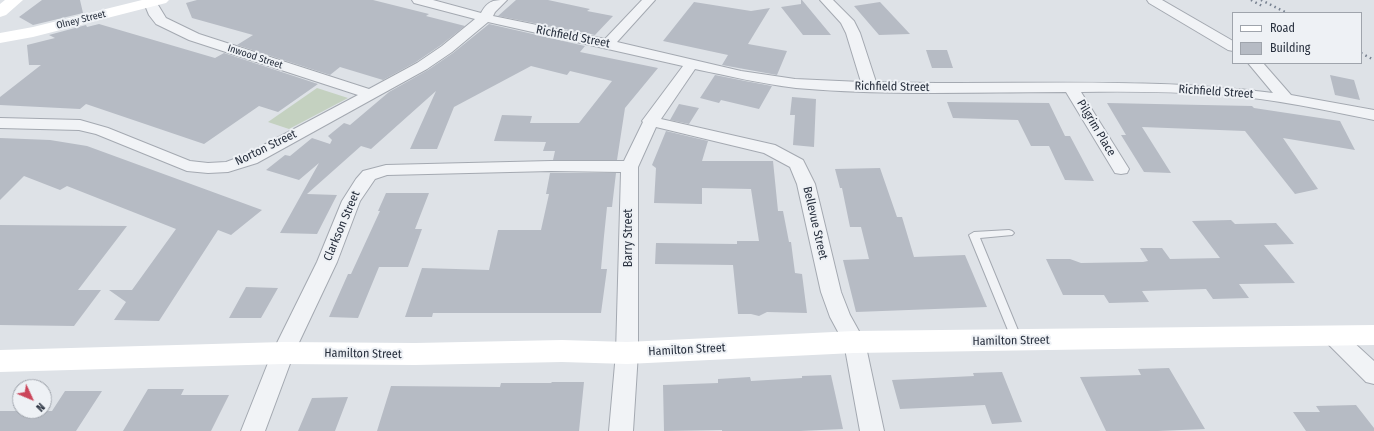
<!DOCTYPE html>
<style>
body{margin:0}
#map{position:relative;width:1374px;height:431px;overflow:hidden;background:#dee2e7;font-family:"Fira Sans Condensed",sans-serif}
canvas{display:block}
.legend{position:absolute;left:1232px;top:12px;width:130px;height:52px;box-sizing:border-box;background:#eef1f5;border:1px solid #9fa4ac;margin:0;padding:5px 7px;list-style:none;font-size:12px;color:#28303e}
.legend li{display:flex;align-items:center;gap:8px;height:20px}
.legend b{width:20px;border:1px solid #9fa4ac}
.north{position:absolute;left:12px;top:379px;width:40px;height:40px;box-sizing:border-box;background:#eef1f5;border:1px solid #9fa4ac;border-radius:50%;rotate:134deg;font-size:11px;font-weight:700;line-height:16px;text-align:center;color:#28303e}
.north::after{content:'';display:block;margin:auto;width:14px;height:18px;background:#cb455a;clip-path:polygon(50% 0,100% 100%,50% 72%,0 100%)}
</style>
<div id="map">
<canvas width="1374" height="431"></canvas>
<ul class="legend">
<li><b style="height:5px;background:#fff"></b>Road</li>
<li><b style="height:11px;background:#b6bbc4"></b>Building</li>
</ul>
<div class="north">N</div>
</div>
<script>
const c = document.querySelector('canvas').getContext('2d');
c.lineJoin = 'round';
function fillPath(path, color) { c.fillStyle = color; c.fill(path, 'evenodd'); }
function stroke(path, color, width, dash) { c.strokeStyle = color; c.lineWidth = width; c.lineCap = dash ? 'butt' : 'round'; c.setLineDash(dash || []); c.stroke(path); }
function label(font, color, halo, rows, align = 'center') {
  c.font = font + ' "Fira Sans Condensed",sans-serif'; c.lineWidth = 4; c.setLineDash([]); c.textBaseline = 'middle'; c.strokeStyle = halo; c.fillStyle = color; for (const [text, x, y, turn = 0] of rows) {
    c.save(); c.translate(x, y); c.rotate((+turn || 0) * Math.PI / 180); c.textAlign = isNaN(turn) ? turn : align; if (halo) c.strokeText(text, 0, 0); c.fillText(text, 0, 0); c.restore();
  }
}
const green = new Path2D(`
 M317 88 348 98 289 129 268 122Z`);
const building = new Path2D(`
 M42 0H80L83 13 33 25 19 17Z
 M197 0H373L429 14 426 16 465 26 441 45 416 62 383 80 340 67 330 75 237 45 253 35 192 18 186 3Z
 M516 0H548L590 9 587 11 613 16 595 35 498 16Z
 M801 0H802L831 35H803L781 7 801 4Z
 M694 2 751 11 770 8 748 44 787 51 777 75 722 65 728 55 663 41Z
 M880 2 910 34 879 35 854 6Z
 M99 24 215 58 224 53 318 84 278 112 259 106 204 144 86 104 80 109 0 105V97L41 65H29L27 45 55 38 49 35 86 25 87 27Z
 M489 24 585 46 580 52 658 68 625 108 617 160H553L555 151H543L546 142 494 141 502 115 532 116 530 123H579L612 81 570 71 567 75 531 66 454 107 437 149H410L436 91 371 149 361 146 307 194 337 195 317 234 280 233 319 163 299 180 266 170 285 155 290 156 312 138 330 144 332 140 328 136 344 123 350 125 389 92 428 70 453 53Z
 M926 50H947L953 68H932Z
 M715 75 745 81 772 86 759 109 721 100 719 103 700 98Z
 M1330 75 1354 80 1360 100 1335 95Z
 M792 97 816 99 814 147 793 145 795 115H790Z
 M947 102 1049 103 1065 136H1070L1094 181 1065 180 1049 146H1031L1018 120 953 118Z
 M1107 103 1252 106 1254 108 1340 121 1355 150 1283 138 1318 189 1295 194 1245 131 1142 127 1171 173 1144 172 1121 135H1126Z
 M679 104 699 108 689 124 670 120Z
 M666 131 708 141 702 161H773L778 211H783L789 242H791L795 273 802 274 807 313 767 312 759 316 751 314H738L733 265 655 264 656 243 737 244V241H759L751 189 702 188V204L654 203 656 168 652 165Z
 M0 138 50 140 87 146 262 210 231 235 218 230 159 321 114 320 126 302 109 290H132L176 229 67 186 60 190 24 176 0 200Z
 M880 168 897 217H902L914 257 965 255 987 307 856 312 843 260 869 259 861 227H850L842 188H840L835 169Z
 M550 173H616L612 207H607L604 236 601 269H607L601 313H433L432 317H405L422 268 489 270 498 230H541L549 194H546Z
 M386 193H429L415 229H422L408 267H379L358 318 329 317 348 274H351L380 211H378Z
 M1231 220 1235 224 1276 223 1294 244 1264 245 1295 283 1239 284 1249 298 1213 299 1206 289 1142 291 1149 302 1109 303 1104 295H1063L1046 259H1070L1081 263 1143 262 1148 261 1140 248H1162L1170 259 1220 258 1192 221Z
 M0 225 127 226 78 290H101L74 326 0 325Z
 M246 287 278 288 261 318H229Z
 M1169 368 1205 429 1158 431H1106L1080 377 1141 375 1138 369Z
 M1002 372 1022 422 992 424 985 405 900 409 892 380 974 376 973 373Z
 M831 375 843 429 800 431H722V430L664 431 663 385 718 383V379L750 377 751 381 802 378V376Z
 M552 382H584L579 431H377L391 386 500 387 501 383H551Z
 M148 389H184L181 395H229L211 431H123Z
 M65 391H102L76 431H0V411H52Z
 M348 397 335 431H298L312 398Z
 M1356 405 1374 428V431H1306L1293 412H1320L1316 406Z`);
const lane = new Path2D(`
 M1009 230 1012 231 1014 233 1012 235 980 238 1022 340 1021 343 1017 344 1013 343 1012 340 969 235 974 232Z`);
const street = new Path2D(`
 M145 0H155L166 18 199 34 369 89 417 63 442 46 475 19 414 3 412 0H433L481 13C488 0 494 0 507 0L495 12 493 16 605 39 642 0H655L617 42 741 71 795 79 861 82 846 33 841 23 820 0H833L854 21 860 33 876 82C1008 86 1141 76 1273 93L1248 63H1263L1291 95 1374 110V120C1325 110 1274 99 1224 95 1177 92 1129 91 1081 92L1129 169 1127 173 1121 174 1115 173 1066 92C977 92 886 96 796 88 762 84 729 76 695 69L661 119 775 145 803 160 815 184 841 292 850 315 865 342 884 431H860L844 343 830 317 821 292 797 184 790 167 764 153 656 127 638 167V353L633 431H609L616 353 621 172 551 171 387 175 375 179 360 201 337 262 294 353 265 431H241L272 353 317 262 342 201 356 179 363 171 386 165 551 161H624L643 122 642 121 683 66 488 22 452 52 427 69 257 163 228 172 208 173 187 171 96 134 79 130 0 128V118L80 120 108 128 190 161 208 163 226 162 245 155 358 95 189 40 156 24 149 15 144 3Z
 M1147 0H1162L1233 41V51L1228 50 1149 3Z
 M1332 327 1339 329 1374 361V384L1366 382 1325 341 1322 335 1325 329Z`);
const secondary = new Path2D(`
 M5 0H23L6 15 0 17V4Z
 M142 0H169L166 3 33 37 0 43V33L33 27Z
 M1374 325V345L854 353 627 364 562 362 415 365 283 364 0 372V350L283 342 415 343 562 340 627 342 854 331Z`);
const rail = new Path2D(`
 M1251 0 1264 7
 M1261 0 1287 13
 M1361 53 1374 60`);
const farStreetnames = [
 ["Olney Street",81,20,-14],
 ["Inwood Street",255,57,18]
];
const streetNames = [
 ["Richfield Street",573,37,11],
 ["Richfield Street",892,87,1],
 ["Richfield Street",1216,92,4],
 ["Pilgrim Place",1096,128,59],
 ["Norton Street",266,148,-26],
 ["Bellevue Street",815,223,77],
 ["Clarkson Street",342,226,-67],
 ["Barry Street",629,238,-90],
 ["Hamilton Street",1011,341,-1],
 ["Hamilton Street",687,350,-3],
 ["Hamilton Street",363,354,1]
];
fillPath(green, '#c4d1c0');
fillPath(building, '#b6bbc4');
stroke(lane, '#a4a9b1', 2);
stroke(street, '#a4a9b1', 2);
fillPath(lane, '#f1f3f6');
fillPath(street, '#f1f3f6');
fillPath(secondary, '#fff');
stroke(rail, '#788291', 2.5, [1.5, 3.5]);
label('10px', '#28303e', '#eef1f5', farStreetnames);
label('12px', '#28303e', '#eef1f5', streetNames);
</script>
